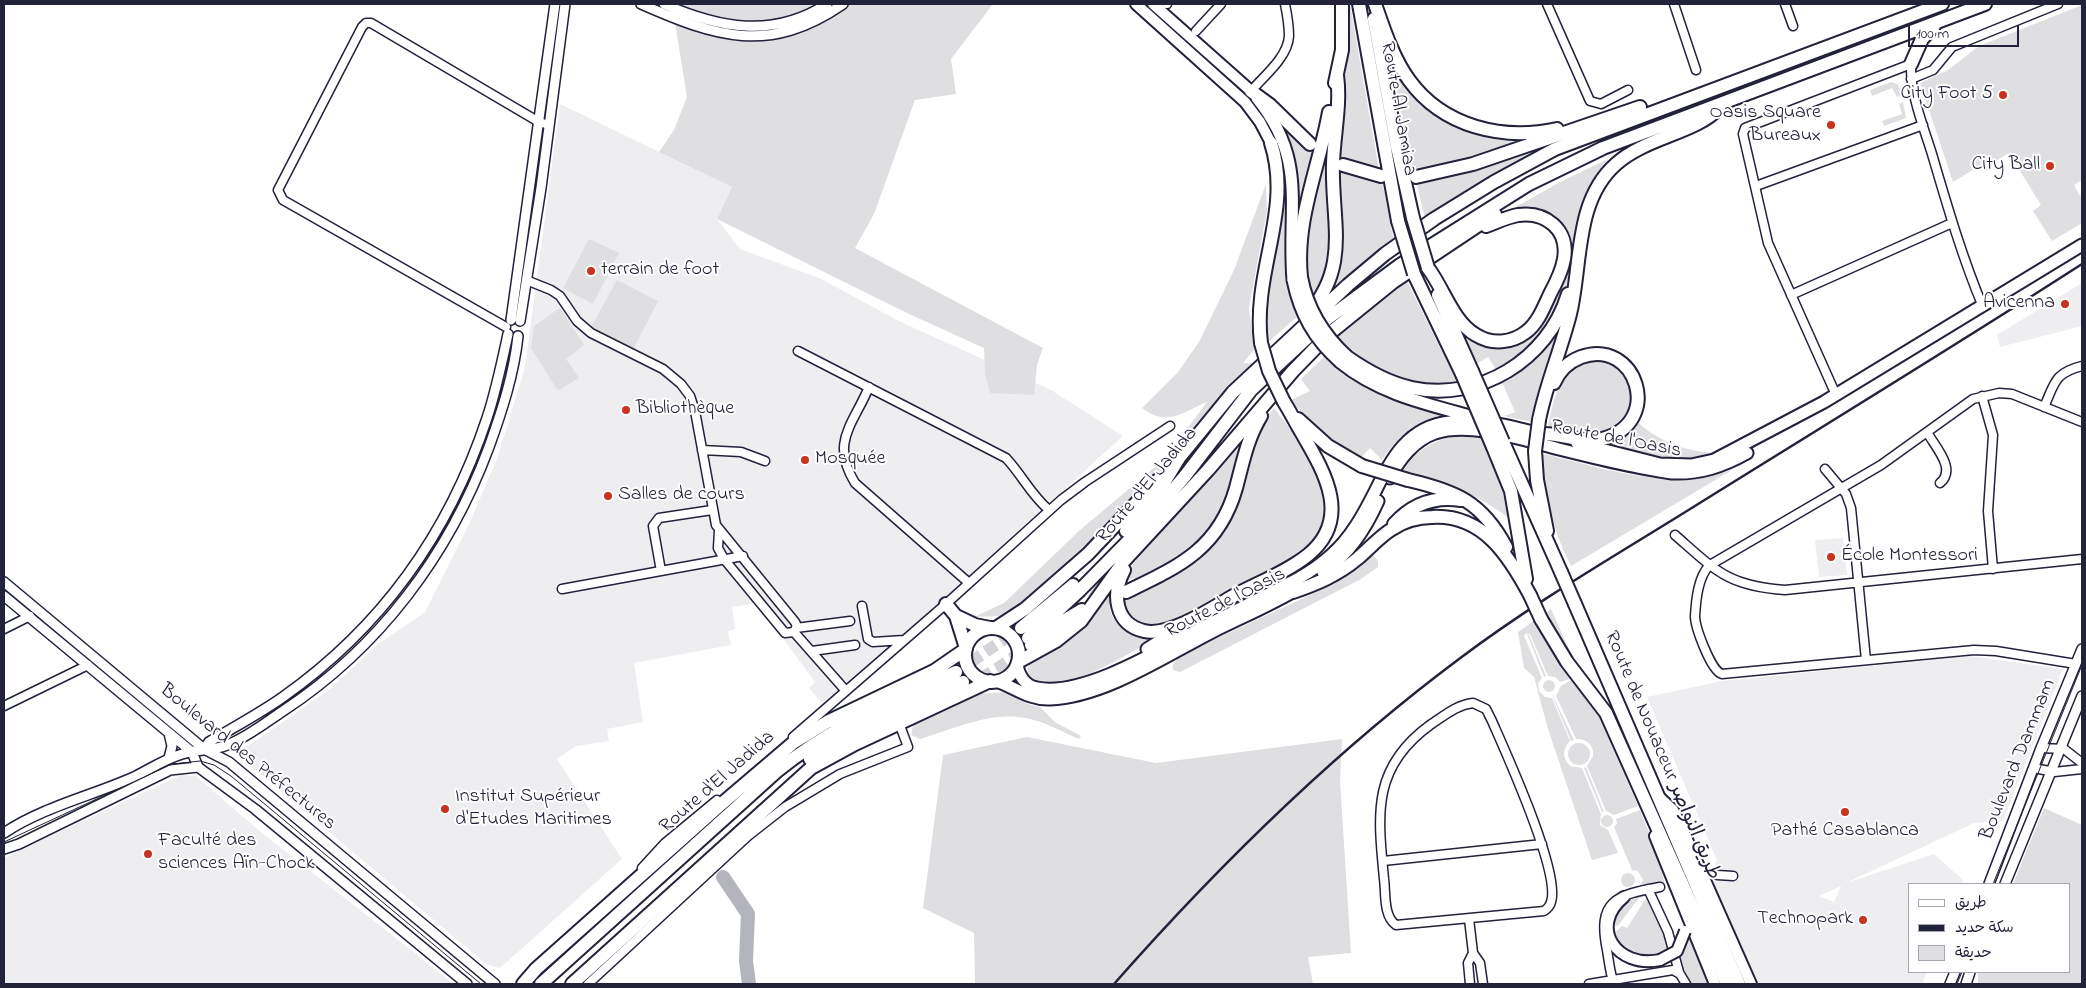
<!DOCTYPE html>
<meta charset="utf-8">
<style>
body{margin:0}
#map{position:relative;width:2086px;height:988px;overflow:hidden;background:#fff;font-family:"Indie Flower","Playpen Sans Arabic",sans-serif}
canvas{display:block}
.frame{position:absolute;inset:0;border:5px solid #22223b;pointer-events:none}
.legend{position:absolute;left:1908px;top:883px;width:162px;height:90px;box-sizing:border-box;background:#fff;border:1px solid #a7a7b1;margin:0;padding:6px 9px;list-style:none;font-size:15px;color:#22223b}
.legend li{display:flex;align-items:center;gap:10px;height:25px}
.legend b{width:25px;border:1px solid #a7a7b1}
.scale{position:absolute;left:1908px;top:25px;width:111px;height:22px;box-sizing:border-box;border:2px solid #22223b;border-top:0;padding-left:6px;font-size:15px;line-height:18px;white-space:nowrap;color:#22223b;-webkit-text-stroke:4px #fff;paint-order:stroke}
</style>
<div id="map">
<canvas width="2086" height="988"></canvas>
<div class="frame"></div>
<ul class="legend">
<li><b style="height:6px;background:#fff"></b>طريق</li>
<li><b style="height:6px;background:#22223b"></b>سكة حديد</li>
<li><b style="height:14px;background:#dfdfe2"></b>حديقة</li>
</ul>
<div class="scale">100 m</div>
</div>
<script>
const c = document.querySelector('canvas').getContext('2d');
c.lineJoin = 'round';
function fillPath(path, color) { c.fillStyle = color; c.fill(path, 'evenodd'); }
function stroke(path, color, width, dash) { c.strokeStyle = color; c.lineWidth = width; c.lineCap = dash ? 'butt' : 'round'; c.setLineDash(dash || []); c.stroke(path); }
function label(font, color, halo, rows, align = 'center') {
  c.font = font + ' "Indie Flower","Playpen Sans Arabic",sans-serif'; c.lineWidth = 4; c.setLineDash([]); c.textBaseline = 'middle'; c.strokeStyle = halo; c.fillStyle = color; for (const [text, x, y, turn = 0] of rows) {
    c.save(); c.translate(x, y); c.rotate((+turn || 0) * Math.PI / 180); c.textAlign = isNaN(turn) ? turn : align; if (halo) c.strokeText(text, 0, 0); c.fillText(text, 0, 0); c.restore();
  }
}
const built = new Path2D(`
 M560 104 732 187 717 219 740 249 819 278 901 322 1051 390 1123 436 825 706 809 688 815 682 757 603 732 607 735 629 728 631 731 645 634 663 643 722 607 729 609 741 576 746 557 759 622 859 500 968 486 964 234 752 251 744 330 689 377 645 425 612 469 524 497 459 525 367Z
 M2082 283V326L2000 347 1997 335Z
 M1843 538 1847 575 1819 577 1815 540Z
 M1969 656 2063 669 2003 821 1974 823 1846 883 1934 854 1963 880 1962 884H1910V972H1927L1922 984H1752L1710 882 1728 880 1720 878 1715 865 1717 860 1647 697 1722 681ZM1841 886 1834 902 1819 896Z
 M181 775 196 776 257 829 454 984H4V858Z`);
const green = new Path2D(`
 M672 4H993L951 59 956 94 915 100 874 214 855 248 1043 348 1037 365 1034 395 990 393 985 374 984 348 909 314 717 219 732 187 659 152 674 130 687 97Z
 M1347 4H1350L1379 170 1337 155 1346 54Z
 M2082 5V180L2074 185 2082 199V223L2052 241 2033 211 2041 205 2009 153 1982 169 1979 166 1953 182 1920 83 1948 70 1979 46Z
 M1393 70C1425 119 1471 142 1529 142L1433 171 1429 167 1412 171Z
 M1891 82 1898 84 1902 95 1897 97 1892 88 1872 96 1870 90Z
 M1903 102 1906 118 1884 126 1882 121 1902 114 1899 104Z
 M1270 109 1314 152 1298 222C1299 180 1296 144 1270 109Z
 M1329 132 1333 219 1327 272 1313 298 1307 281 1302 255Z
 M1574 136 1425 219 1417 185 1453 176Z
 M1274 137 1281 154 1285 172 1289 284 1292 302 1299 315 1267 343 1263 315 1284 191 1280 159Z
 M1608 159C1573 198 1579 249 1564 296 1558 315 1539 342 1524 356 1517 362 1505 366 1496 370L1488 357 1476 364 1462 330 1511 346 1561 279 1557 220 1537 208H1514L1560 182Z
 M1334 166 1382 180 1394 242 1327 296Z
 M1266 184 1267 211 1249 308 1254 350 1243 363H1253L1220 397 1159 476 1070 562 1006 616 974 617 1004 603 1080 530 1155 467 1169 453 1207 402C1184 411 1168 428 1142 408L1178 372 1199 342 1234 270Z
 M589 239 619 253 593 304 563 288Z
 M617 280 658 301 633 350 590 329Z
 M1407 281 1459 386 1402 381 1357 359 1337 337 1378 302Z
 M1569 301 1531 422 1504 416 1515 412 1503 384H1491L1507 377Z
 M560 308 584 345 566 359 579 378 558 391 531 348 534 326Z
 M1324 357C1358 387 1398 403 1442 415 1416 423 1397 437 1382 460L1370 448 1361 458C1333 443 1311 426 1291 400L1310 391 1301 379Z
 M1605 359C1611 363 1620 367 1624 372 1639 395 1630 427 1601 432 1584 435 1564 430 1548 426 1553 404 1558 371 1582 362 1588 360 1598 360 1605 359Z
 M1274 408C1309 454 1358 508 1296 557L1172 622 1155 628 1132 622 1121 602 1124 598C1153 581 1188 572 1212 546 1243 511 1239 446 1274 408Z
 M1635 420C1659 442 1686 452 1718 453 1678 466 1641 453 1601 443Z
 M1244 435 1225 508 1196 549 1128 587 1135 579 1133 578 1122 586 1133 564Z
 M1458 436 1481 438 1503 488 1511 520C1478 493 1443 482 1402 472 1415 451 1434 439 1458 436Z
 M1540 453C1604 468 1668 492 1732 470L1571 566C1552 529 1545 494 1540 453Z
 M1373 555 1378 561V567L1361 579 1180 672 1173 670V664L1181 655 1334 584Z
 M1118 560 1092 603 1083 610 1091 590Z
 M1109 590C1106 629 1127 631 1156 638 1130 653 1061 697 1032 680L1027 671C1030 654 1053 649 1066 641 1085 628 1098 610 1109 590Z
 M1551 609 1580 674 1579 676 1560 682 1555 677 1548 676 1530 634 1526 633 1524 636 1542 678 1538 683 1539 691 1545 697 1552 698 1570 741C1562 750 1562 758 1570 766L1582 768 1601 814 1600 825 1608 830 1618 853 1592 860 1548 729 1534 677 1524 668 1518 632Z
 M1527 634 1529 635 1546 676 1544 677Z
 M1582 678 1638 806 1614 815 1606 811 1587 766 1593 756C1594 745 1587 739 1576 739L1556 696 1561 686 1571 680Z
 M1543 686a6 6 0 1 1 12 0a6 6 0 1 1-12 0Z
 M1005 692 1028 704 1040 707 1055 722 1081 736 1079 739C1062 732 1044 721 1025 718 991 711 953 729 920 739L911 735 913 725 952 708 976 694Z
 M1552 694 1574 740 1571 741 1552 695Z
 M1027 737 1156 763 1342 739 1340 781 1351 953 1308 957 1313 984H975L974 933 923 908 943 755Z
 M1568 754a11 11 0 1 1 22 0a11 11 0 1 1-22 0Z
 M1586 767 1604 812H1602L1584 768Z
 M2044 808 2082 825V984H1978V972H2070V884H2013Z
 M1640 810 1657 853 1665 885 1657 883 1637 890 1643 880 1638 871 1632 870 1614 827 1617 824 1616 819Z
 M1601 821a6 6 0 1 1 12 0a6 6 0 1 1-12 0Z
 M1621 880a7 7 0 1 1 14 0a7 7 0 1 1-14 0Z
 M1642 893 1644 896 1638 899 1618 926 1613 925C1617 908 1625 899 1642 893Z
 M1646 898 1671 950C1657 959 1633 962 1622 948 1619 944 1617 937 1614 933L1622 926 1627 928Z
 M1690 937 1711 984H1688C1679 963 1678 957 1690 937Z`);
const river = new Path2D(`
 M723 877 748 914 746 961 749 984`);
const trunkTunnel = new Path2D(`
 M1089 607 1126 592
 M956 672 1021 628
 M965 687 997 669 1031 645`);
const minor = new Path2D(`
 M1166 4H1167
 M1547 4 1590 101 1601 104 1628 90
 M1674 4 1696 70
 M1785 4 1793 26
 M1196 31 1221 4
 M1911 79 1933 70 1952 47 2058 4
 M1251 91C1264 76 1288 57 1289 36 1289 25 1287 14 1285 4
 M1756 186 1923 125
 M526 280 551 290 560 296 577 321 591 333 663 369 681 384 690 396 695 411 716 525 795 622 797 626 794 632
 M1791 295 1952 223
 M506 327 283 200 278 190 362 27 366 23H371L539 122 549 125
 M798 351 1006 458C1022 475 1031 495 1049 510
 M869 387C853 425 830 442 855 483L969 583
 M1836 395 1768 243 1743 134 1745 128 1911 64C1910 94 1923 125 1932 154 1947 205 1962 257 1983 307
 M1982 396 1993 435 1988 511 1993 569
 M2044 407C2055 383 2054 373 2082 366
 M1927 432C1935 447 1957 469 1940 483
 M702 450 741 452 765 461
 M1825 469 1846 494 1851 508 1866 660
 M719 530 718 548 724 559 785 633 794 632
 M1675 535C1716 571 1728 586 1785 590L2082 559
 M661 571 653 526 659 518 712 510
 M562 589 743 556
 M862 606 868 639 873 642 904 640
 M796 628 850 621
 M4 629 30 616
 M794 632 846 691
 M812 651 855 645
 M2076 664 1996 651 1974 650 1722 674C1711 671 1695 627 1695 616 1696 600 1698 576 1710 565L1881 465 1973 399 1999 393 2012 394 2082 422
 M1473 703 1486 709 1492 721C1506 753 1561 873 1551 902 1550 906 1547 909 1544 911L1396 925C1383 916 1386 893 1384 879 1378 815 1371 768 1430 725 1444 716 1456 705 1473 703Z
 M4 706 88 665
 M793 737 946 604 1061 500 1085 482 1170 426
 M2041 748 2064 749 2082 763
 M2034 768 2054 772 2082 769
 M1383 861 1542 844
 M642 868 665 843 717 800
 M1717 875 1733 876
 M1648 889 1668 932 1679 972
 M1469 919 1473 953 1480 963 1483 984
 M588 984 748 836 785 807 840 774 908 747 899 723
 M1470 984 1468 963 1473 953
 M1589 984 1673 970 1680 974 1686 984
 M1614 984C1610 974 1609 961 1607 950 1597 901 1615 895 1660 887`);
const tertiary = new Path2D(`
 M641 4C716 37 769 55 843 4
 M664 4C718 28 773 39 827 4
 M511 320 555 4
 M520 321 541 188 565 4
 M4 582 204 749 229 762 495 984
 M4 596 192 752 198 767 255 809 467 984
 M204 749 209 742C234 727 259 714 283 697 382 627 449 533 487 418 496 391 502 362 508 334
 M169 758 172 746 169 733
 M4 833C43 807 91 796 134 777 150 769 165 759 182 754 197 749 213 751 227 745 246 738 265 723 283 711 379 648 449 555 489 447 502 411 514 374 518 336
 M4 849 19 844 170 770 198 767
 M1989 884 2041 748 2082 649
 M2005 884 2082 696
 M1950 984 1955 972
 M1966 984 1970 972`);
const secondary = new Path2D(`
 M1136 4 1245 102 1260 122 1271 143
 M1153 4 1251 91
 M1659 797 1673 810 1681 826 1751 984
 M1655 836 1715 984
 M1624 897C1588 927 1617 969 1660 960`);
const primary = new Path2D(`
 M1257 98C1308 161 1287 207 1293 280
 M1340 362C1379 394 1427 404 1474 417
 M1577 443 1660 464 1691 465 1714 460 1824 402 2082 245
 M1390 478C1399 459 1415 440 1435 433 1472 421 1526 441 1563 450 1599 459 1635 468 1672 473 1700 474 1722 467 1747 453
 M1323 572C1349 554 1365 530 1378 501
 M1147 649 1182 627
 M1017 663C1018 675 1025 686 1037 688 1082 697 1158 651 1197 630 1231 613 1265 596 1299 578 1322 565 1341 549 1355 527 1383 487 1392 428 1450 422 1482 418 1514 427 1545 435
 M997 681C1015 688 1030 700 1050 699 1104 697 1165 656 1212 632 1242 617 1273 604 1301 587`);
const trunk = new Path2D(`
 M1359 4 1398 221
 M1375 4C1384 30 1393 58 1409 80 1443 127 1503 141 1557 129
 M1374 19 1397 147 1413 218
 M1911 64 1922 39 1934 26
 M1335 83 1342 50V4
 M1251 91 1270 105 1310 144
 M1343 165 1381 176
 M1416 177 1473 164 1640 107
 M1428 268C1444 289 1453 322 1476 335 1492 345 1512 343 1526 332 1538 323 1544 307 1550 294 1556 283 1562 271 1564 259 1569 230 1546 211 1518 215 1507 217 1497 222 1486 226
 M1414 274 1462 374
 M1301 277C1295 220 1319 168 1329 112
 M1438 295 1472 371
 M1308 314C1351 265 1331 221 1333 163 1334 134 1341 104 1337 75
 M1261 343C1252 271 1293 211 1271 143
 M1347 357C1367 371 1388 383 1412 388 1479 402 1548 360 1568 294
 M1298 419 1328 446 1362 466
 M1539 420C1546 384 1561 350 1570 314 1582 265 1574 201 1616 164 1646 137 1696 133 1719 108
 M1542 434C1562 433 1582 444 1602 439 1665 423 1636 337 1581 357 1568 362 1559 371 1554 383
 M1503 442 1561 572
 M1493 447 1511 491 1526 579
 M1535 451 1537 480 1547 531
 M1408 480C1456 491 1482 502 1506 547
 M1394 524C1412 504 1435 496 1461 500
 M1126 531 1157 494 1179 458 1233 392 1348 285 1385 254 1434 219 1494 182 1555 149 1942 4
 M1124 570C1112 593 1114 624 1144 631 1167 637 1208 611 1228 599 1254 584 1284 574 1308 555 1352 519 1325 473 1303 435 1296 424 1291 413 1284 402
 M1126 592C1178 567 1219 549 1236 488 1243 462 1247 439 1261 416
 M1293 592C1316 584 1338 575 1357 559 1369 549 1379 537 1392 529 1404 521 1418 517 1432 517 1483 514 1509 556 1530 595
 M946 604 956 616 966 648
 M1575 604 1739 984
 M956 616 975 625 990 628
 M1541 619 1567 662 1606 713 1727 984
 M996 628 1025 609 1088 554 1158 480
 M1021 628 1073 585
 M965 655a27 27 0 1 1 54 0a27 27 0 1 1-54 0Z
 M1028 638 1080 590 1141 528 1185 476 1251 390 1327 319 1400 265 1529 184 1603 148 1985 4
 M1031 645 1060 623 1082 610
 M1018 662 1056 641 1081 621 1124 561 1208 470 1293 371 1330 333 1393 282 1495 214
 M810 759 850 734 963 682
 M523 984 536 969 719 806 793 743 827 722 934 671 966 649
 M541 984 777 771C833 726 892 702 956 672
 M572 984 811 768 855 744 990 681`);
const tram = new Path2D(`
 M4 842 172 764 200 761 214 765 231 776 481 984
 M1993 884 2082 665
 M1957 984 1962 972`);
const rail = new Path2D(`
 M1114 984C1218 866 1333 753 1459 659 1528 607 1601 564 1674 519 1810 434 1947 351 2082 264`);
const secondaryBridge = new Path2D(`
 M1660 960 1677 951 1685 931`);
const primaryBridge = new Path2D(`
 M1293 280C1300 314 1314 339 1340 362`);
const trunkBridge = new Path2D(`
 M1413 218 1428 268
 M1398 221 1414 274
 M1301 277C1307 309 1323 335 1347 357
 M1261 343 1269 371 1284 402
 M1472 371 1503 442
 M1462 374 1493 447
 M1535 451 1539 420
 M1362 466 1408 480
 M1561 572 1575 604
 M1530 595 1541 619`);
const markers = [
 [2003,95,5,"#c8321e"],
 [1831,125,5,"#c8321e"],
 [2050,166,5,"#c8321e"],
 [591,271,5,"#c8321e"],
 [2065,304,5,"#c8321e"],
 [626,410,5,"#c8321e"],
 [805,460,5,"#c8321e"],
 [608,496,5,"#c8321e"],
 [1831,557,5,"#c8321e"],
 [445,809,5,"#c8321e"],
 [1845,812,5,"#c8321e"],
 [148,854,5,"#c8321e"],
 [1863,920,5,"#c8321e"]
];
const poiNames = [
 ["City Foot 5",1993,95,"right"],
 ["Oasis Square",1821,114,"right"],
 ["Bureaux",1821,137,"right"],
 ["City Ball",2040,166,"right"],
 ["terrain de foot",601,271],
 ["Avicenna",2055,304,"right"],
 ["Bibliothèque",636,410],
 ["Mosquée",815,460],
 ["Salles de cours",618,496],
 ["École Montessori",1841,557],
 ["Institut Supérieur",455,798],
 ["d'Etudes Maritimes",455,821],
 ["Pathé Casablanca",1845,832,"center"],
 ["Faculté des",158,842],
 ["sciences Aïn-Chock",158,865],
 ["Technopark",1853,920,"right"]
];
const streetNames = [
 ["Route Al Jamiaa",1397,109,80],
 ["Route de l'Oasis",1616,440,11],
 ["Route d'El Jadida",1148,486,-50],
 ["Route de l'Oasis",1226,604,-27],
 ["Route de Nouaceur طريق النواصر",1661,756,67],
 ["Boulevard des Préfectures",247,758,39],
 ["Boulevard Dammam",2019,760,-68],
 ["Route d'El Jadida",718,783,-41]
];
fillPath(built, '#eeeef1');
fillPath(green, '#dfdfe2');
stroke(river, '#b4b4bc', 14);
stroke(trunkTunnel, '#d3d3d8', 12, [12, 6]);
stroke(minor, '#22223b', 11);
stroke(tertiary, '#22223b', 12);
stroke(secondary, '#22223b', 14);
stroke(primary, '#22223b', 15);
stroke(trunk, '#22223b', 16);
stroke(minor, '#fff', 8);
stroke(tertiary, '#fff', 9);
stroke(secondary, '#fff', 10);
stroke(primary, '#fff', 11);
stroke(trunk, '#fff', 12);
stroke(tram, '#22223b', 1);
stroke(rail, '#22223b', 2.5);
stroke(secondaryBridge, '#22223b', 14, []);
stroke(primaryBridge, '#22223b', 15, []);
stroke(trunkBridge, '#22223b', 16, []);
stroke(secondaryBridge, '#fff', 10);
stroke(primaryBridge, '#fff', 11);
stroke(trunkBridge, '#fff', 12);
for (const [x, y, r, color] of markers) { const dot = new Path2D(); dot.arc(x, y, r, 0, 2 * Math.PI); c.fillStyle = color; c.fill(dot); stroke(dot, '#fff', 2); }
label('20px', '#22223b', '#fff', poiNames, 'left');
label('20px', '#22223b', '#fff', streetNames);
</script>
